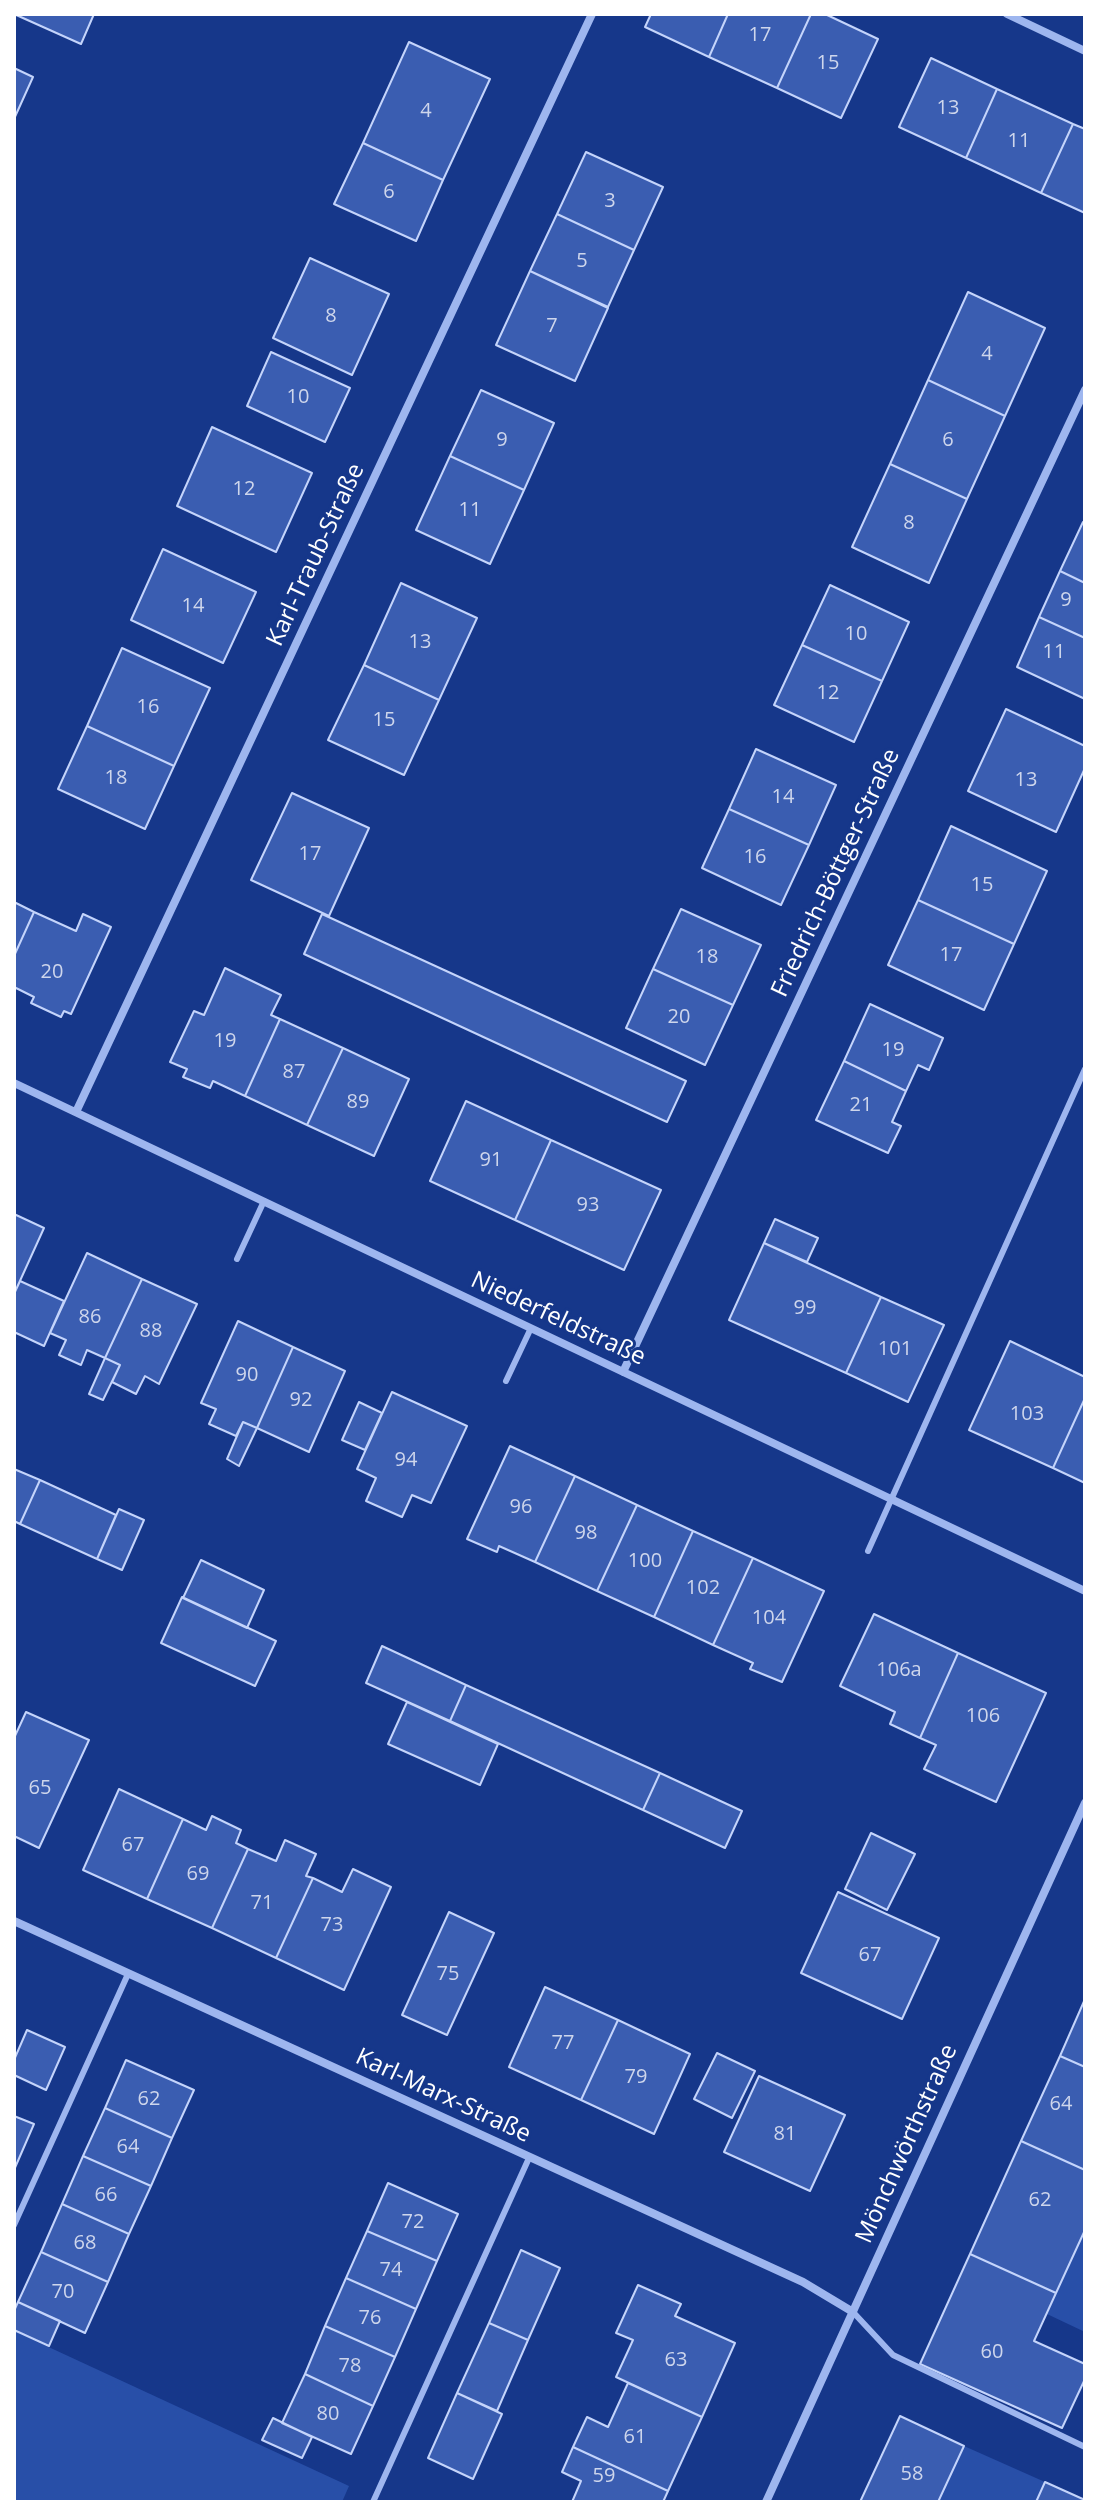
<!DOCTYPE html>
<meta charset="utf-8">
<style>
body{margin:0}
#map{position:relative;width:1099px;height:2516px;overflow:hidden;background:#16378a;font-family:"Open Sans",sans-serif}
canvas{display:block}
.frame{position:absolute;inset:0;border:16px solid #fff;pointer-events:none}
</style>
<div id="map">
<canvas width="1099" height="2516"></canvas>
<div class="frame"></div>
</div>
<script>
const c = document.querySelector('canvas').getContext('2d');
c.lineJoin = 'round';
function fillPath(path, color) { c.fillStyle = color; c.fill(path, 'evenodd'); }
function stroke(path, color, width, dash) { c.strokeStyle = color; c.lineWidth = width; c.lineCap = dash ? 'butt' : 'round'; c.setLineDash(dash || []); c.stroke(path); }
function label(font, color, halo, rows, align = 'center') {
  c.font = font + ' "Open Sans",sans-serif'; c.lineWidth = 6; c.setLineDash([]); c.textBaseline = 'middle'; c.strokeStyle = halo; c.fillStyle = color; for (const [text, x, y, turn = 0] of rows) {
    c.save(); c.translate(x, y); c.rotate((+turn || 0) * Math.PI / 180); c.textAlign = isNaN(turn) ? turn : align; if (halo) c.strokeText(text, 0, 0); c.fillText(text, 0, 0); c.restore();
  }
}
const green = new Path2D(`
 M1085 2229V2332L1047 2314Z
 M14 2331 349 2486 342 2502H14Z
 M964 2446 1045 2482 1036 2502H938Z`);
const building = new Path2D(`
 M14 14H94L81 44Z
 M651 14H728L709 57 645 27Z
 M728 14H811L777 88 709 57Z
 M811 14H825L878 39 841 118 777 88Z
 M409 42 490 79 443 180 363 143Z
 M931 58 997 89 966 158 899 127Z
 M14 68 33 77 14 119Z
 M997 89 1073 124 1041 193 966 158Z
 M1073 124 1085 129V213L1041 193Z
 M363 143 443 180 416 241 334 204Z
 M586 152 663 187 634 250 557 214Z
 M557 214 634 250 608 307 530 271Z
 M310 258 389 294 352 375 273 338Z
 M530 271 608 308 575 381 496 345Z
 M968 292 1045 328 1005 416 928 380Z
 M271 352 350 388 325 442 247 406Z
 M928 380 1005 416 967 499 890 464Z
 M481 390 554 423 524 490 450 456Z
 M212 427 312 473 276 552 177 506Z
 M450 456 524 490 490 564 416 530Z
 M890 464 967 499 929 583 852 547Z
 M1083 522 1085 523V583L1060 571Z
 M163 549 256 592 223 663 131 620Z
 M1060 571 1085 583V638L1039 617Z
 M401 583 477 618 439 700 364 665Z
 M830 585 909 622 882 681 802 645Z
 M1039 617 1085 638V699L1017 667Z
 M802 645 882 681 854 742 774 705Z
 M122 648 210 688 174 766 87 726Z
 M364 665 439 700 404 775 328 740Z
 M1006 709 1085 746V768L1056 832 968 791Z
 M87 726 174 766 145 829 58 789Z
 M756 749 836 785 809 845 729 809Z
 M292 793 369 828 329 916 251 880Z
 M729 809 809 845 781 905 702 868Z
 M951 826 1047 871 1014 944 918 900Z
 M918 900 1014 944 984 1010 888 965Z
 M14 902 34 912 14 956Z
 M681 909 761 945 733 1005 653 969Z
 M34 912 76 931 83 914 111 927 71 1014 64 1011 61 1017 31 1003 34 997 14 987V956Z
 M322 914 686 1081 667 1122 304 954Z
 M225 968 281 995 271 1015 280 1019 245 1096 213 1081 210 1088 183 1077 187 1069 170 1062 194 1011 204 1015Z
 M653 969 733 1005 705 1065 626 1028Z
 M870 1004 943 1038 929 1070 918 1065 906 1091 844 1061Z
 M280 1019 343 1048 307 1125 245 1096Z
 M343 1048 409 1079 374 1156 307 1125Z
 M844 1061 906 1091 892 1122 901 1126 888 1153 816 1120Z
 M466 1101 551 1140 515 1220 430 1181Z
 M551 1140 661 1190 624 1270 515 1220Z
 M14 1214 44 1228 14 1294Z
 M775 1219 818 1238 807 1262 764 1243Z
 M764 1243 881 1297 846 1373 729 1320Z
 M87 1253 142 1279 105 1358 87 1350 81 1365 59 1355 66 1340 50 1333Z
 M142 1279 197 1304 159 1384 145 1376 136 1394 112 1382 120 1365 105 1358Z
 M20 1281 64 1301 44 1346 14 1332V1294Z
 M881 1297 944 1325 908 1402 846 1373Z
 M238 1321 293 1347 257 1428 243 1422 236 1436 209 1424 216 1409 201 1403Z
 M1010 1341 1085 1377V1398L1053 1468 969 1430Z
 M293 1347 345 1371 309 1452 257 1428Z
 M105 1358 120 1365 103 1400 89 1394Z
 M392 1392 467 1426 431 1503 412 1495 402 1517 366 1501 376 1478 357 1469Z
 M1085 1398V1483L1053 1468Z
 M359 1402 382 1413 365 1450 342 1440Z
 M243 1422 257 1428 239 1466 227 1459Z
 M510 1446 575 1476 535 1562 499 1546 497 1552 467 1539Z
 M14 1469 40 1480 20 1524 14 1521Z
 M575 1476 637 1505 597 1591 535 1562Z
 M40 1480 116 1515 97 1559 20 1524Z
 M637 1505 693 1531 654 1617 597 1591Z
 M119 1509 144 1520 122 1570 97 1559Z
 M693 1531 753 1558 713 1645 654 1617Z
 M753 1558 824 1591 782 1682 750 1669 753 1663 713 1645Z
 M201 1560 264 1590 247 1628 183 1598Z
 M182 1597 276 1641 255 1686 161 1643Z
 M874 1614 958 1653 920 1738 890 1724 895 1712 840 1686Z
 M382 1646 466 1685 450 1721 366 1683Z
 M958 1653 1046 1693 996 1802 924 1769 936 1745 920 1738Z
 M466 1685 660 1773 643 1810 450 1721Z
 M407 1702 498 1744 480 1785 388 1744Z
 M26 1712 89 1740 39 1848 14 1836V1738Z
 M660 1773 742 1811 725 1848 643 1810Z
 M119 1789 183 1819 147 1899 83 1870Z
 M212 1816 241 1830 236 1843 248 1849 212 1928 147 1899 183 1819 206 1830Z
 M871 1833 915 1854 887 1910 845 1889Z
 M285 1840 316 1854 306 1876 313 1878 276 1958 212 1928 248 1849 276 1861Z
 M353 1869 391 1887 344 1990 276 1958 313 1878 342 1892Z
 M838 1892 939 1938 902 2019 801 1973Z
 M449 1912 494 1933 447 2035 402 2015Z
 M545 1987 618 2020 581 2100 509 2067Z
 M1085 1999V2067L1060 2056Z
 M618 2020 690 2054 654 2134 581 2100Z
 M27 2030 65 2047 46 2090 14 2075V2060Z
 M717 2053 755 2071 732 2118 694 2099Z
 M1060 2056 1085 2067V2170L1021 2141Z
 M126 2060 194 2090 172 2138 105 2108Z
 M759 2076 845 2115 810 2191 724 2152Z
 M105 2108 172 2138 151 2186 83 2156Z
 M14 2116 34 2124 14 2170Z
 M1021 2141 1085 2170V2230L1056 2293 970 2254Z
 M83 2156 151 2186 129 2234 62 2204Z
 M388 2183 458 2214 437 2261 367 2231Z
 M62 2204 129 2234 108 2282 41 2252Z
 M367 2231 437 2261 416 2309 346 2278Z
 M521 2250 560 2268 528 2340 489 2323Z
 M41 2252 108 2282 85 2333 18 2302Z
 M970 2254 1056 2293 1034 2341 1085 2364V2379L1062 2428 920 2364Z
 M346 2278 416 2309 395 2357 325 2326Z
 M638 2285 681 2304 675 2316 735 2343 702 2417 616 2377 633 2340 616 2333Z
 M18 2302 60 2321 49 2346 14 2330V2311Z
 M489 2323 528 2340 497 2411 457 2393Z
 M325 2326 395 2357 373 2406 305 2374Z
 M305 2374 373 2406 351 2454 282 2423Z
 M628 2383 702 2417 668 2491 573 2447 587 2417 608 2427Z
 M457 2393 502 2414 473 2479 428 2458Z
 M900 2416 964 2446 938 2502H860Z
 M273 2418 312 2437 302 2458 262 2440Z
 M573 2447 668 2491 663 2502H572L581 2481 562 2472Z
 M1045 2482 1085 2500V2502H1036Z`);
const service = new Path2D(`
 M237 1259 264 1201
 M506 1381 531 1328
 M868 1551 1085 1069
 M14 2225 128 1974
 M853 2312 893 2355 1085 2447
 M373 2502 529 2158`);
const minor = new Path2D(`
 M1007 14 1085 51
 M14 1083 1085 1591
 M76 1112 592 14
 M623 1372 1085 390
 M14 1921 803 2282 853 2312
 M766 2502 1085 1803`);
const numberNames = [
 ["17",760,35],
 ["15",828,63],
 ["13",948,108],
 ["4",426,111],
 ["11",1019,141],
 ["6",389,192],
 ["3",610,201],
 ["5",582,261],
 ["8",331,316],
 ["7",552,326],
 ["4",987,354],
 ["10",298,397],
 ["9",502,440],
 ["6",948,440],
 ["12",244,489],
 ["11",470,510],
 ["8",909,523],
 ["9",1066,600],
 ["14",193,606],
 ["10",856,634],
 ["13",420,642],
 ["11",1054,652],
 ["12",828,693],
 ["16",148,707],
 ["15",384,720],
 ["18",116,778],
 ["13",1026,780],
 ["14",783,797],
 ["17",310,854],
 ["16",755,857],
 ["15",982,885],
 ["17",951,955],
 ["18",707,957],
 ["20",52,972],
 ["20",679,1017],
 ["19",225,1041],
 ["19",893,1050],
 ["87",294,1072],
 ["89",358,1102],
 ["21",861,1105],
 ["91",491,1160],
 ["93",588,1205],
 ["99",805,1308],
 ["86",90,1317],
 ["88",151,1331],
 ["101",895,1349],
 ["90",247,1375],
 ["92",301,1400],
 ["103",1027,1414],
 ["94",406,1460],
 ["96",521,1507],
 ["98",586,1533],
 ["100",645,1561],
 ["102",703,1588],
 ["104",769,1618],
 ["106a",899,1670],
 ["106",983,1716],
 ["65",40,1788],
 ["67",133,1845],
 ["69",198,1874],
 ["71",262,1903],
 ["73",332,1925],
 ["67",870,1955],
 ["75",448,1974],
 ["77",563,2043],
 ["79",636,2077],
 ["62",149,2099],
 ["64",1061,2104],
 ["81",785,2134],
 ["64",128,2147],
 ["66",106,2195],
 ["62",1040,2200],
 ["72",413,2222],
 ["68",85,2243],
 ["74",391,2270],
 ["70",63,2292],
 ["76",370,2318],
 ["60",992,2352],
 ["63",676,2360],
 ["78",350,2366],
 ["80",328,2414],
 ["61",635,2437],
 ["58",912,2474],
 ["59",604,2476]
];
const streetNames = [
 ["Karl-Traub-Straße",316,555,-65],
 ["Friedrich-Böttger-Straße",836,873,-65],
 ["Niederfeldstraße",558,1319,25],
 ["Karl-Marx-Straße",443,2096,25],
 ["Mönchwörthstraße",907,2144,-66]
];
fillPath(green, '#284fa8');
fillPath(building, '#3a5db1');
stroke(building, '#c4d4fb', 2);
stroke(service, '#9eb6ef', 6);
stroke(minor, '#9eb6ef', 8);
label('20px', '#ced6ec', null, numberNames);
label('24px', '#fff', '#16378a', streetNames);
</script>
